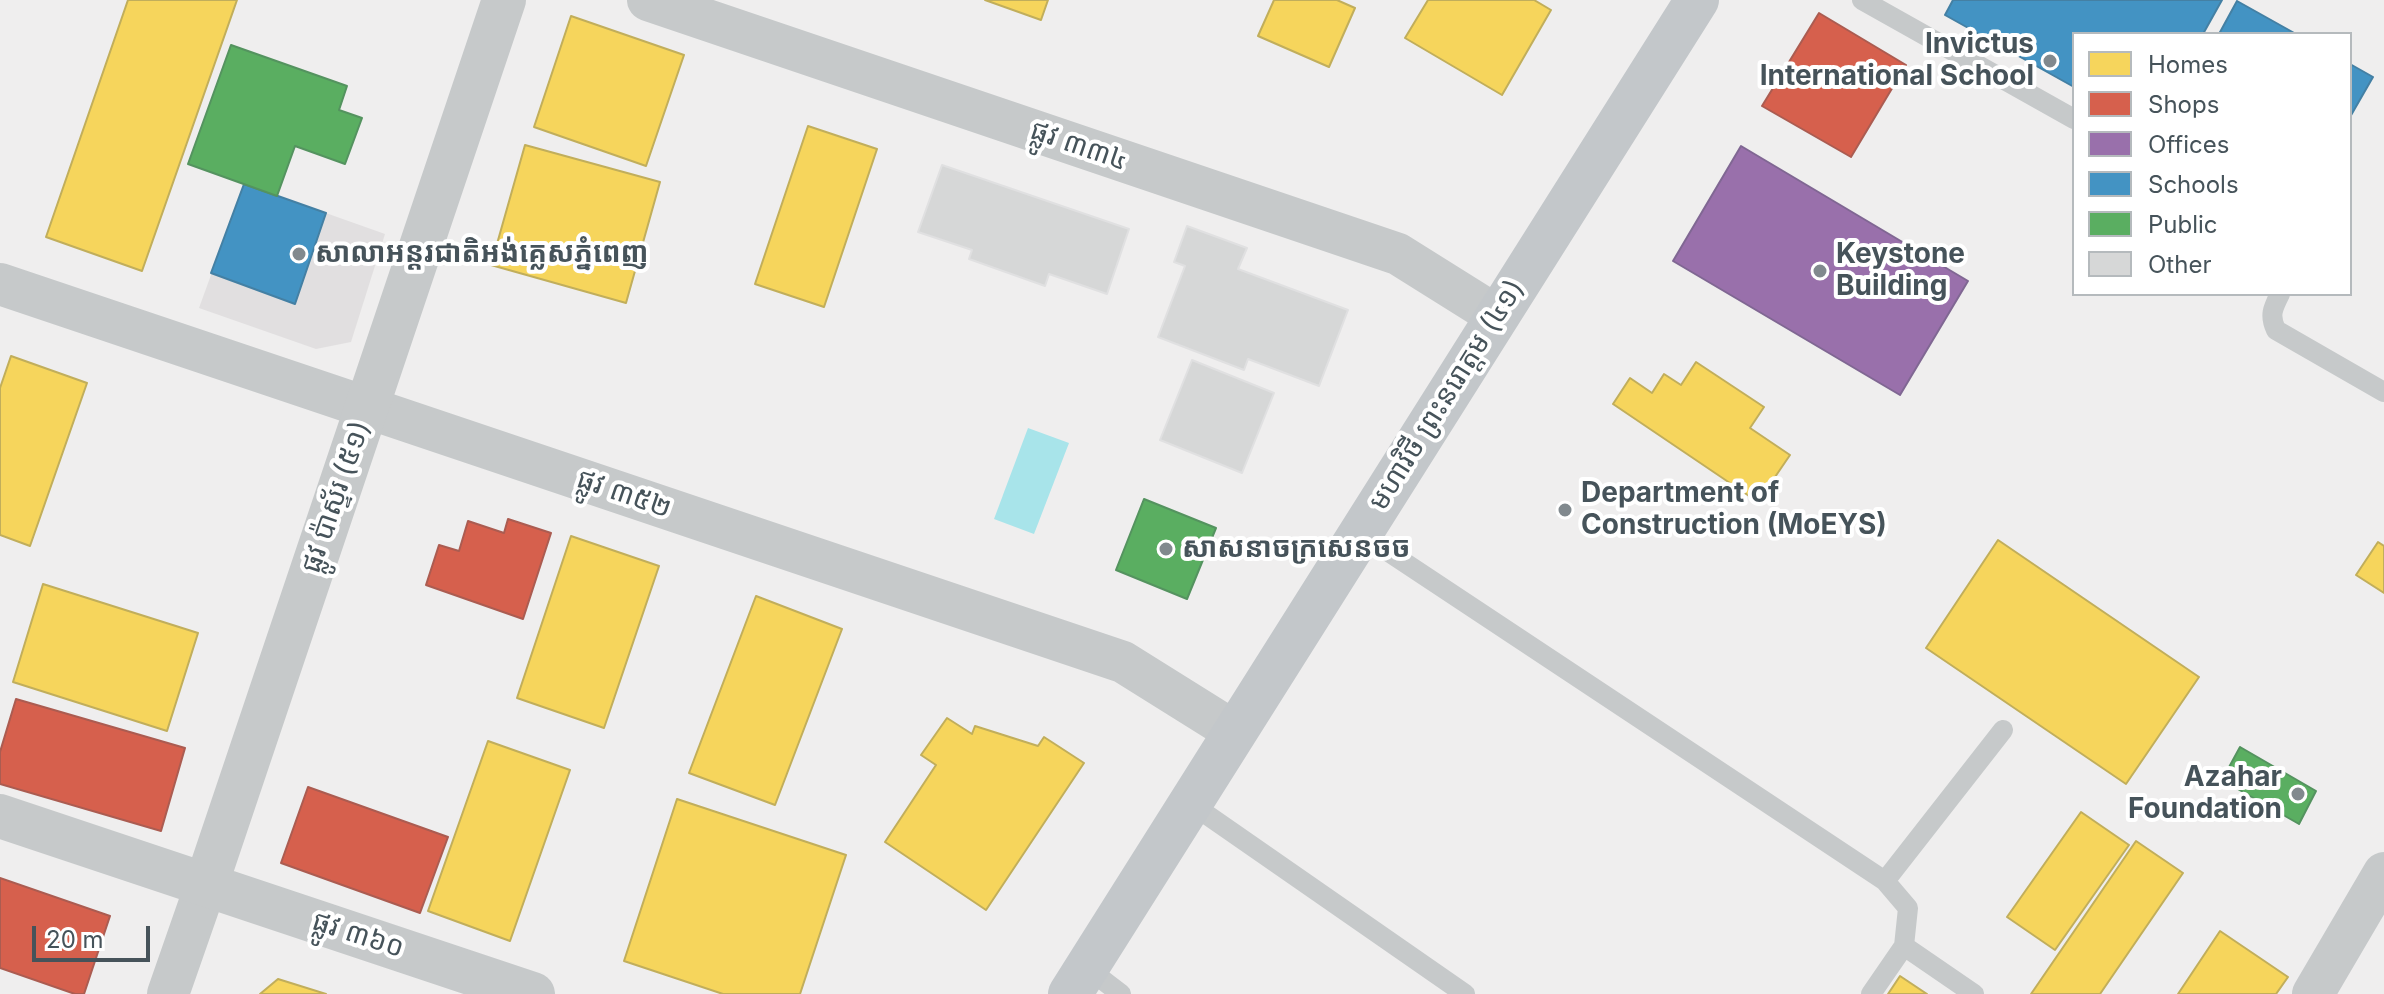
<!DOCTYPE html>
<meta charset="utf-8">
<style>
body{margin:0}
#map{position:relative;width:2384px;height:994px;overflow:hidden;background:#efeeee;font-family:Inter,sans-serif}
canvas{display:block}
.legend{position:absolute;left:2072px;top:32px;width:280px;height:264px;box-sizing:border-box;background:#fff;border:2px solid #b5babd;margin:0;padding:10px 14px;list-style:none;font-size:24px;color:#46535a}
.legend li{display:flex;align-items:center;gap:16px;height:40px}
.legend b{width:40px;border:2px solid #b5babd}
.scale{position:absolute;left:32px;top:926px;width:118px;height:36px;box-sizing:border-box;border:4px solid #46535a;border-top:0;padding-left:10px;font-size:24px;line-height:28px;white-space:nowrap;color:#46535a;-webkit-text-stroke:6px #fff;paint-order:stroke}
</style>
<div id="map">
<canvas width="2384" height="994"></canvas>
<ul class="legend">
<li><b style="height:22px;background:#f6d55c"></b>Homes</li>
<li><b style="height:22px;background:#d6604d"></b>Shops</li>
<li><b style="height:22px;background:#9970ab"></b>Offices</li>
<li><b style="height:22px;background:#4393c3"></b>Schools</li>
<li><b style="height:22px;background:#5aae61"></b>Public</li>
<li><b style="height:22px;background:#d6d7d7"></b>Other</li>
</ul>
<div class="scale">20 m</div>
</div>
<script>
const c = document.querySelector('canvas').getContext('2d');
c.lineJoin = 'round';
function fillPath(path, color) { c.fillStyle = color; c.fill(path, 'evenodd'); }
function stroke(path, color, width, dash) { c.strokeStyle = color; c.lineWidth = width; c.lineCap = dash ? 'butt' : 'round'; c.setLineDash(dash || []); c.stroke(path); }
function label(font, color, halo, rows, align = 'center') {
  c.font = font + ' Inter,"Noto Sans Khmer",sans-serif'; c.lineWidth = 8; c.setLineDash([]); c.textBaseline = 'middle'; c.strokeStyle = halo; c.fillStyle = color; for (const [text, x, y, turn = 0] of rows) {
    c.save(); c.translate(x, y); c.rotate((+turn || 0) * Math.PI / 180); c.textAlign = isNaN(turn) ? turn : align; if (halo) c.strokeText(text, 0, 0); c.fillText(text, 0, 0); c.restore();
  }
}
const education = new Path2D(`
 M244 184 385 234 351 342 316 349 199 308Z`);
const water = new Path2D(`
 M1028 428 1069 443 1034 534 994 519Z`);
const homes = new Path2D(`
 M128 0H237L142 271 46 237Z
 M985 0H1048L1041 20Z
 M1274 0H1337L1355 8 1329 67 1258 36Z
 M1428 0H1534L1551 10 1502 95 1405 38Z
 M571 16 684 55 646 166 534 127Z
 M808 126 877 149 824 307 755 284Z
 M525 145 660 182 626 303 491 265Z
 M11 356 87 383 30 546 0 535V388Z
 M1696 362 1764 407 1750 428 1790 455 1758 502 1613 404 1630 378 1652 393 1664 374 1681 385Z
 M571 536 659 566 604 728 517 698Z
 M1998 540 2199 677 2126 784 1926 648Z
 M2378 542 2384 546V593L2356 575Z
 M43 584 198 633 167 731 13 682Z
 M756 596 842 629 775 805 689 773Z
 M947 718 972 734 975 726 1038 746 1044 737 1084 763 986 910 885 842 936 765 921 755Z
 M488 741 570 770 510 941 428 911Z
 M677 799 846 855 800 994H723L624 961Z
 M2081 812 2129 845 2055 950 2007 917Z
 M2136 841 2183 873 2100 994H2031Z
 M2220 931 2288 977 2276 994H2178Z
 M1900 976 1927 994H1888Z
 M278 979 326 994H260Z`);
const shops = new Path2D(`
 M1819 13 1906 65 1851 157 1762 106Z
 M508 519 551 533 523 619 426 585 439 545 459 551 468 521 504 533Z
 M16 699 185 748 161 831 0 784V752Z
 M308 787 448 837 420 913 281 863Z
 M0 878 110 916 84 994H75L0 968Z`);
const offices = new Path2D(`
 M1741 146 1968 281 1900 395 1673 261Z`);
const schools = new Path2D(`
 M1953 0H2222L2203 34H2074V87L1945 15Z
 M2237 1 2296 34H2219Z
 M2350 64 2373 77 2350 117Z
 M244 184 326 213 295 304 211 273Z`);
const public = new Path2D(`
 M231 45 347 86 339 110 362 118 345 164 295 146 277 196 188 164Z
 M1144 499 1216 528 1187 599 1116 570Z
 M2240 747 2316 791 2299 824 2222 780Z`);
const building = new Path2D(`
 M942 165 1129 229 1107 294 1049 274 1045 286 969 259 972 250 918 232Z
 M1187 226 1247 248 1238 269 1348 310 1319 386 1248 359 1244 370 1158 337 1185 266 1174 262Z
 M1192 360 1274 393 1242 473 1160 440Z`);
const service = new Path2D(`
 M1862 0 2074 119
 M2280 294C2273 308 2269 315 2276 330L2384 392
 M1360 533 1885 881 1908 908 1904 946 1871 994
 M1190 803 1465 994
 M1885 881 2003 730
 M1904 946 1974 994
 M1087 968 1121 994`);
const minor = new Path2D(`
 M648 0 1398 254 1497 316
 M0 284 1123 662 1235 732
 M168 994 206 885
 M2313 994 2384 873`);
const tertiary = new Path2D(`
 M0 816 533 994
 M206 885 504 0`);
const primary = new Path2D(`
 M1070 994 1697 0`);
const markers = [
 [2050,61,8,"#81898e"],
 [299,254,8,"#81898e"],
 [1820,271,8,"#81898e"],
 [1565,510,8,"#81898e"],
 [1166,549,8,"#81898e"],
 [2298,794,8,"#81898e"]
];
const poiNames = [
 ["Invictus",2034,45,"right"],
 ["International School",2034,77,"right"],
 ["សាលាអន្តរជាតិអង់គ្លេសភ្នំពេញ",315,254],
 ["Keystone",1836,255],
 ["Building",1836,287],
 ["Department of",1581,494],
 ["Construction (MoEYS)",1581,526],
 ["សាសនាចក្រសេនចច",1182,549],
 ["Azahar",2282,778,"right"],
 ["Foundation",2282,810,"right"]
];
const streetNames = [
 ["ផ្លូវ ៣៣៤",1079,146,19],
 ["មហាវិថី ព្រះនរោត្តម (៤១)",1447,395,-58],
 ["ផ្លូវ ៣៥២",624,494,19],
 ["ផ្លូវ ប៉ាស្ទ័រ (៥១)",336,497,-71],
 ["ផ្លូវ ៣៦០",358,935,18]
];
fillPath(education, '#e1dfe0');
fillPath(water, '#a8e4ea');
fillPath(homes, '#f6d55c');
stroke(homes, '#c1ae5b', 2);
fillPath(shops, '#d6604d');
stroke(shops, '#ab5c51', 2);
fillPath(offices, '#9970ab');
stroke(offices, '#806793', 2);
fillPath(schools, '#4393c3');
stroke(schools, '#4480a4', 2);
fillPath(public, '#5aae61');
stroke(public, '#54935f', 2);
fillPath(building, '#d6d7d7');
stroke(building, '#e0e0e1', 2);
stroke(service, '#c6c9ca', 20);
stroke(minor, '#c6c9ca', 42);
stroke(tertiary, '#c6c9ca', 44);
stroke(primary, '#c3c7ca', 44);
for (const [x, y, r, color] of markers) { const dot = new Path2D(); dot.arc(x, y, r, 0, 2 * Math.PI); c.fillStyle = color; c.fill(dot); stroke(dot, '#fff', 3); }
label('bold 28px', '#46535a', '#fff', poiNames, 'left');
label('28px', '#46535a', '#fff', streetNames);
</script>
